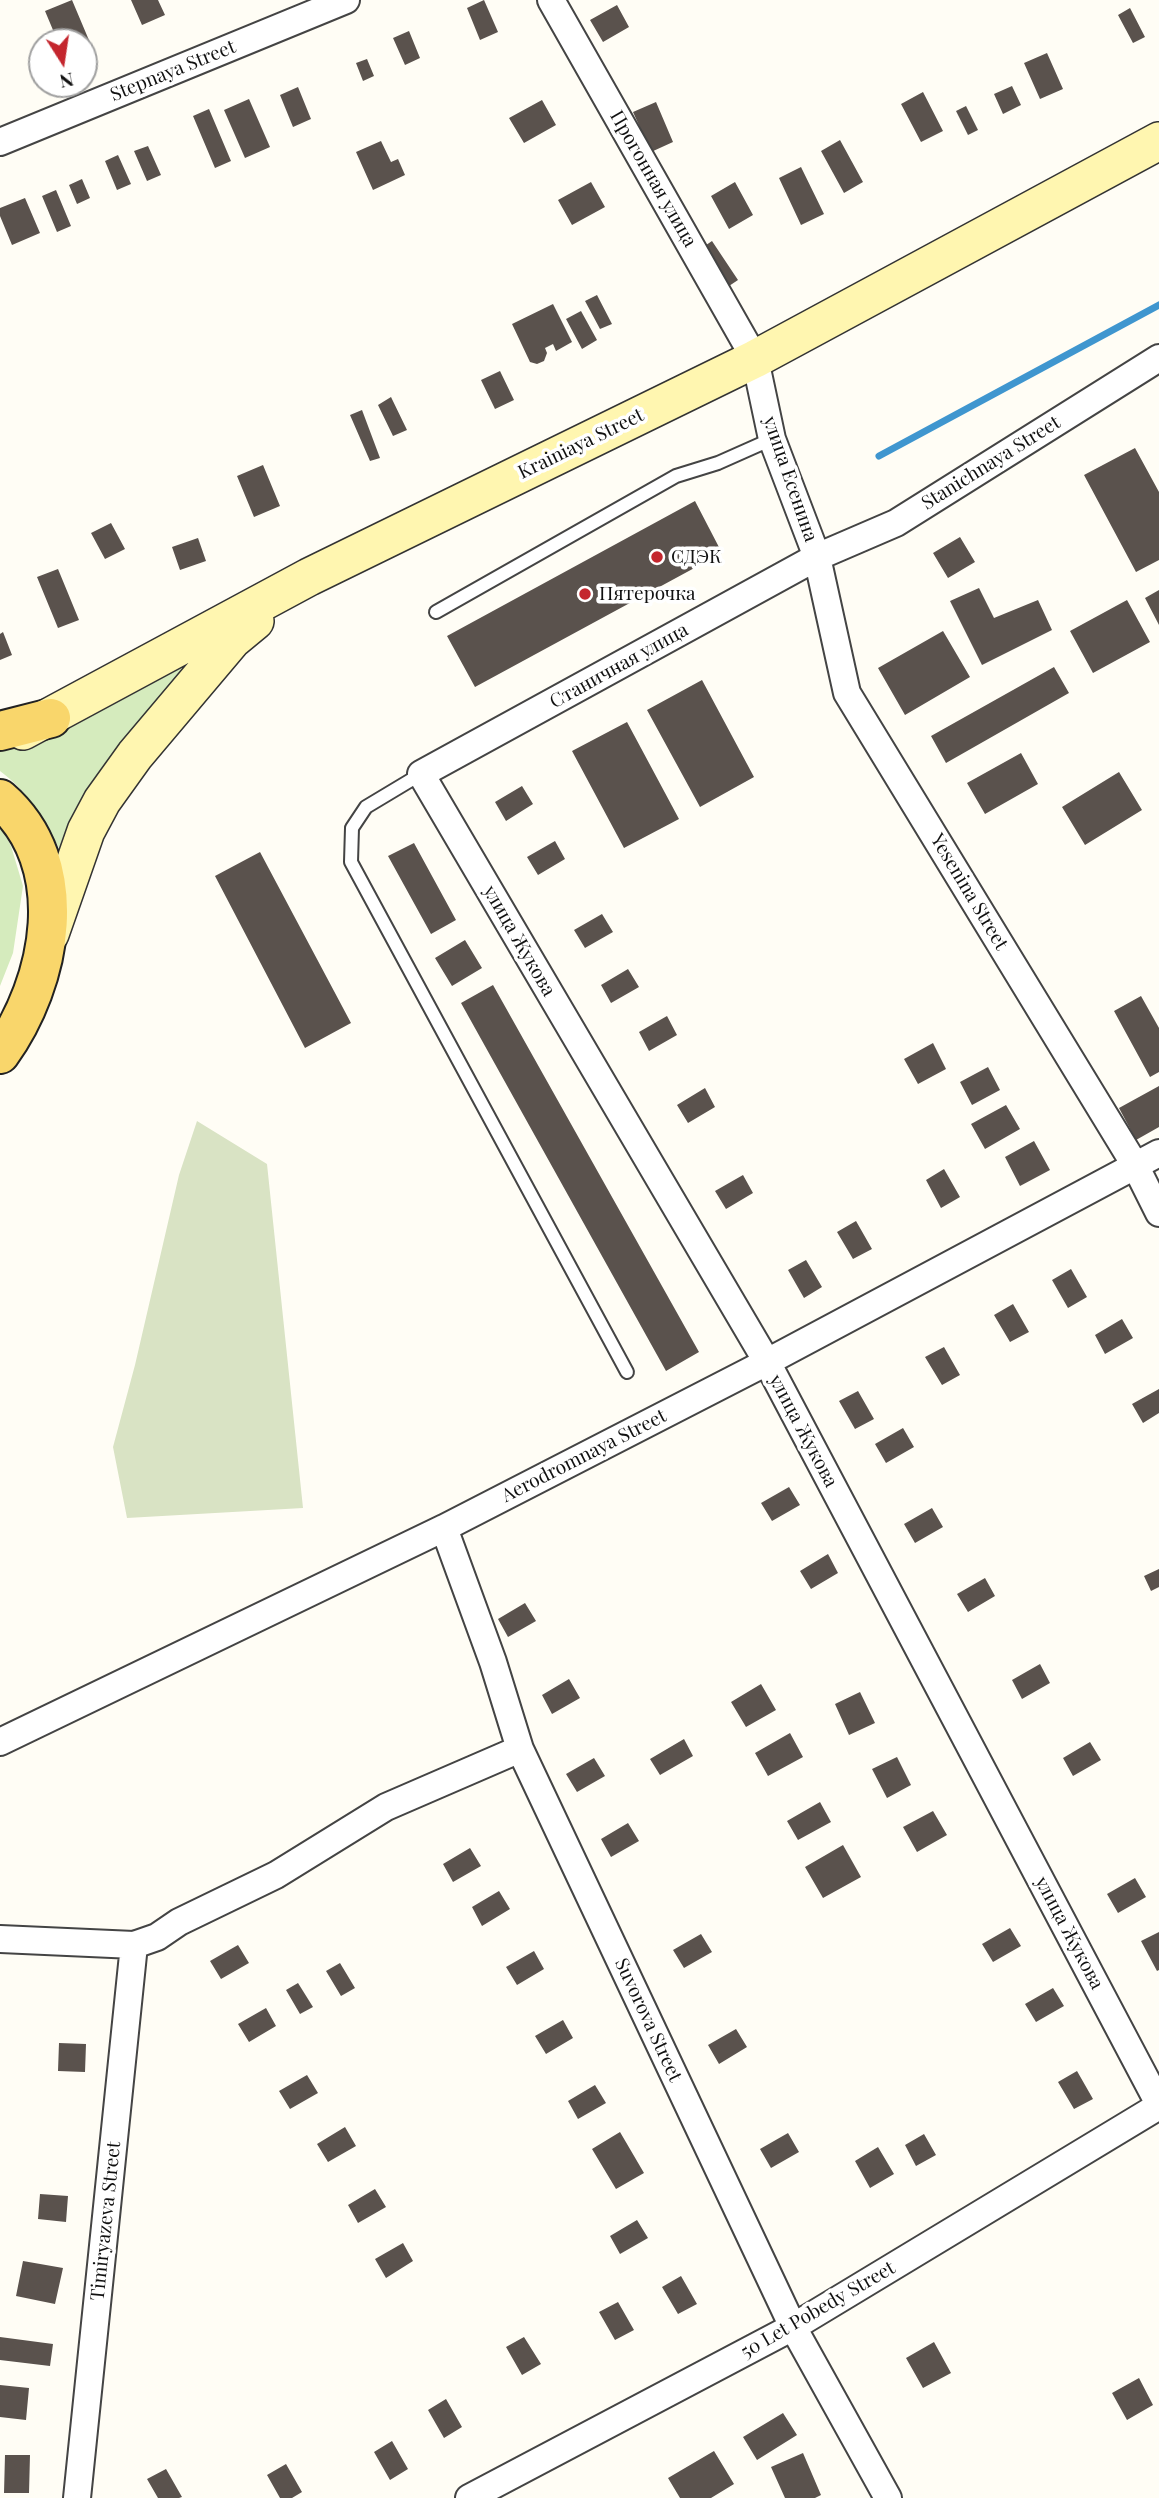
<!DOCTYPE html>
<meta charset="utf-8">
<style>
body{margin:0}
#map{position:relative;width:1159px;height:2498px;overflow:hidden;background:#fffdf5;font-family:"Playfair Display",serif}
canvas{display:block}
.north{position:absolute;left:28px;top:28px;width:70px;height:70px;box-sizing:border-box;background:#fff;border:2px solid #a0a0a0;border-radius:50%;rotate:168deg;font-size:19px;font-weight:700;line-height:28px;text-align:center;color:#111}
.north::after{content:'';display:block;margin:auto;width:24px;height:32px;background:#c4262e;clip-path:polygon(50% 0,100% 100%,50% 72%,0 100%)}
</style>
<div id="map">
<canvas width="1159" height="2498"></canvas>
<div class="north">N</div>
</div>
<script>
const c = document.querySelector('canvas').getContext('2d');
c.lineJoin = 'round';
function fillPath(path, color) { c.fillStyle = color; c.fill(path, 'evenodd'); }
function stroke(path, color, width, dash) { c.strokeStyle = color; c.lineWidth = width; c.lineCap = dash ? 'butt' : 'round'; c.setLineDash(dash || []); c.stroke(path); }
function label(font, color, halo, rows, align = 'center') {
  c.font = font + ' "Playfair Display",serif'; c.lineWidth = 7; c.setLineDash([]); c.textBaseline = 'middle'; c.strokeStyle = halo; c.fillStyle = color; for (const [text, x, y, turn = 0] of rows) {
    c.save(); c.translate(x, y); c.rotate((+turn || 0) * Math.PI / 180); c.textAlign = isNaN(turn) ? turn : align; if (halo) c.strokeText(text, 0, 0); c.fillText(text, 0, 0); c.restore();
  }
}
const green = new Path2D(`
 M233 627 107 766 59 848C43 817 28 792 0 771V752Z
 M0 824 11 846 23 886 13 953 0 986Z`);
const cemetery = new Path2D(`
 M197 1121 267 1164 303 1508 127 1518 113 1447 135 1365 179 1175Z`);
const stream = new Path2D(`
 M879 456 1159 305`);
const building = new Path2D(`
 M72 0 91 45 84 48V42H58L45 11Z
 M131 0H158L165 15 142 25Z
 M484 0 498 32 480 40 467 8Z
 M617 5 629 27 603 42 590 20Z
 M1130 8 1145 37 1133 43 1118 15Z
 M409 31 420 58 405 65 393 38Z
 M1047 53 1063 89 1040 99 1024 63Z
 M367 59 374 76 363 81 356 63Z
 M1012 86 1021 105 1003 114 994 94Z
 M298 87 311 119 293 127 280 95Z
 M923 92 943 131 921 142 901 104Z
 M249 99 270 147 245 158 224 110Z
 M542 100 556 125 524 143 509 118Z
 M656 102 673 142 651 152 633 112Z
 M966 106 978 130 968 135 956 111Z
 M209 109 231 161 215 168 193 116Z
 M840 140 863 182 844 193 821 151Z
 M381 141 391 162 398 159 405 175 373 190 356 152Z
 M148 146 161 175 147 181 134 151Z
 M118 155 131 184 117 190 105 161Z
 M801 167 824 214 801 225 779 178Z
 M82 179 90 198 77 204 69 185Z
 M591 182 605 207 572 225 558 200Z
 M735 182 753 215 729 229 711 196Z
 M56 190 71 226 57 232 42 196Z
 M25 198 40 233 12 245 0 216V208Z
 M712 241 738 280 720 292 693 254Z
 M597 295 612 324 600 329 585 301Z
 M553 304 572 342 556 351 553 344 545 348 547 353 544 361 537 364 530 362 512 324Z
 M581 311 597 340 582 349 566 319Z
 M500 371 514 400 495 409 481 380Z
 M391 397 407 430 393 436 378 405Z
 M362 410 380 458 370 461 350 415Z
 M1135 448 1159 492V560L1136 572 1084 475Z
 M263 465 280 506 254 517 237 476Z
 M695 501 722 553 475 687 447 636Z
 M111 523 125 549 105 559 91 533Z
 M960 537 975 562 948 578 933 553Z
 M198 538 206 561 180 570 172 547Z
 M58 569 79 620 58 628 37 577Z
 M979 588 994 618 1038 600 1052 630 982 665 950 601Z
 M1159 590V625L1145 598Z
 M1127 600 1150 642 1093 673 1070 631Z
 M943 631 970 677 905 715 878 668Z
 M3 632 12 655 0 660V634Z
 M1054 667 1069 693 946 763 931 736Z
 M702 680 754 777 700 807 647 710Z
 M627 722 679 819 624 848 572 751Z
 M1021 753 1038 784 985 814 967 783Z
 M1119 772 1142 810 1085 845 1062 807Z
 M522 786 533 804 506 821 495 802Z
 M555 841 565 859 538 875 527 857Z
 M414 843 456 920 431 934 388 856Z
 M260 852 351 1023 305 1048 215 876Z
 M602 914 613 932 585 948 574 930Z
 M465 940 482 968 452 986 435 958Z
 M628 969 639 987 611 1003 601 985Z
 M493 985 699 1352 666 1371 461 1003Z
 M1141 996 1159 1028V1072L1150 1077 1114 1011Z
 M667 1016 677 1035 649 1051 639 1032Z
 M933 1043 946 1069 918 1084 904 1059Z
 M988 1067 1000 1090 972 1105 960 1082Z
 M1159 1086V1127L1136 1140 1119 1108Z
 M705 1088 715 1107 688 1123 677 1105Z
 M1006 1105 1020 1129 985 1149 971 1124Z
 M1034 1141 1050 1170 1020 1186 1005 1157Z
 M944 1169 960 1197 941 1208 926 1180Z
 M743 1175 753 1193 726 1209 715 1191Z
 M856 1221 872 1249 853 1259 837 1232Z
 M806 1260 822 1287 804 1298 788 1270Z
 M1071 1269 1087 1297 1068 1308 1052 1280Z
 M1013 1304 1029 1332 1010 1342 994 1315Z
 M1122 1319 1133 1338 1105 1354 1095 1335Z
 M944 1347 960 1375 942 1385 925 1357Z
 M1159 1389V1413L1143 1423 1132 1404Z
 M858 1391 874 1419 855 1429 839 1401Z
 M903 1428 914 1447 886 1463 875 1444Z
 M789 1487 800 1505 772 1521 761 1503Z
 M932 1508 943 1527 915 1543 904 1524Z
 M828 1554 838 1573 811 1589 800 1571Z
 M1159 1569V1587L1151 1591 1144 1576Z
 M985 1578 995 1596 968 1612 957 1594Z
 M525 1603 536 1621 508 1637 498 1619Z
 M1040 1664 1050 1683 1022 1699 1012 1680Z
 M569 1679 580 1698 552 1714 542 1695Z
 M761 1684 776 1710 746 1727 731 1702Z
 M860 1692 875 1723 849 1735 835 1704Z
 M790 1733 803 1757 768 1776 755 1753Z
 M684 1739 693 1756 660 1775 650 1759Z
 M1090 1742 1101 1760 1073 1776 1063 1758Z
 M897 1757 911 1785 887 1798 872 1769Z
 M594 1758 605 1776 577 1792 566 1774Z
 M820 1802 831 1822 798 1840 787 1821Z
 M933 1811 947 1835 917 1852 903 1827Z
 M628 1823 639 1841 611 1857 601 1839Z
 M843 1845 861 1877 823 1898 805 1867Z
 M470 1848 481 1866 453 1882 443 1864Z
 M1135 1878 1146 1897 1118 1913 1107 1894Z
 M499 1891 510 1909 482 1926 472 1907Z
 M1010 1928 1021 1946 993 1962 982 1944Z
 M1159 1932V1970L1157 1971 1141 1941Z
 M701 1934 712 1952 684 1968 673 1950Z
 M238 1945 249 1963 221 1979 210 1961Z
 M534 1951 544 1969 517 1985 506 1967Z
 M340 1963 355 1988 341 1996 326 1971Z
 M298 1983 313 2007 300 2014 286 1990Z
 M1053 1988 1064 2006 1036 2022 1025 2004Z
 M266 2008 276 2026 249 2042 238 2024Z
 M563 2020 573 2038 546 2054 535 2036Z
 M736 2029 747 2047 719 2064 708 2045Z
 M59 2043 86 2044 85 2072 58 2071Z
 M1077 2071 1093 2099 1074 2109 1058 2082Z
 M307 2075 318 2093 290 2109 279 2091Z
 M595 2085 606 2103 578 2119 568 2101Z
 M345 2127 356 2146 328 2162 317 2144Z
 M620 2132 644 2173 616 2189 592 2149Z
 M788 2133 799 2152 771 2168 760 2149Z
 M924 2134 936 2155 916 2166 905 2145Z
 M878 2147 894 2174 870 2188 855 2161Z
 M375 2189 386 2207 358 2223 348 2205Z
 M40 2194 68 2196 66 2222 38 2219Z
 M637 2220 648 2238 620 2254 610 2236Z
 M403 2243 413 2261 386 2278 375 2259Z
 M23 2261 63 2268 55 2304 16 2296Z
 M681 2276 697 2304 678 2314 662 2287Z
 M618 2302 634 2330 615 2340 599 2312Z
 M0 2337 53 2344 50 2366 0 2360Z
 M524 2337 541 2364 522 2375 506 2347Z
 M934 2342 951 2373 923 2388 906 2358Z
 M1139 2378 1153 2405 1127 2420 1112 2393Z
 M0 2385 29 2388 26 2420 0 2417Z
 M446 2399 462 2427 444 2438 428 2410Z
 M783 2413 797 2435 757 2460 743 2437Z
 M392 2441 408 2469 390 2480 374 2452Z
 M714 2451 734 2484 711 2498H680L668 2478Z
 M803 2453 821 2495 815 2498H785L771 2467Z
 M5 2455H30L29 2493H4Z
 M286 2464 302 2492 292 2498H280L267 2475Z
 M166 2469 182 2497 179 2498H158L147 2479Z`);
const service = new Path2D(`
 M436 612 676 476 718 463 772 439
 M421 774 366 807 352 828 351 862 627 1372`);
const minor = new Path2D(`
 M551 0 755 359 772 439 817 557 847 693 1135 1165 1159 1213
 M0 142 346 0
 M1159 358 896 523 817 557 421 774 767 1362 1159 2104
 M444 1528 493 1662 520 1749 793 2327 888 2498
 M0 1742 444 1528 767 1362 1159 1153
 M0 1939 134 1945 157 1937 179 1922 276 1875 386 1807 520 1749
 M77 2498 134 1945
 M469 2498 793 2327 1159 2106`);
const secondary = new Path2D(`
 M23 731 309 577 755 359 1159 141
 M50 934 86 831 102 801 135 755 232 640 255 621`);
const primary = new Path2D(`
 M0 731 51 718
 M0 799C75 864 52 982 0 1054`);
const markers = [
 [657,557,7,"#c4262e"],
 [585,594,7,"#c4262e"]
];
const streetNames = [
 ["Stepnaya Street",173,71,-22],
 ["Прогонная улица",653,179,60],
 ["Krainiaya Street",581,444,-26],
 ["Stanichnaya Street",991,463,-32],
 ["улица Есенина",790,479,71],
 ["Станичная улица",619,666,-29],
 ["Yesenina Street",969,892,59],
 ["улица Жукова",519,941,60],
 ["улица Жукова",803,1431,62],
 ["Aerodromnaya Street",584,1456,-27],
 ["улица Жукова",1069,1933,62],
 ["Suvorova Street",648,2020,65],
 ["Timiryazeva Street",106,2221,-84],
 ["50 Let Pobedy Street",818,2310,-30]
];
const poiNames = [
 ["СДЭК",671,557],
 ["Пятерочка",599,594]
];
fillPath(green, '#d5ebbd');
fillPath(cemetery, '#d9e3c4');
stroke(stream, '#3f96cf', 7);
fillPath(building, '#5a524d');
stroke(service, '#444', 16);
stroke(minor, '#444', 30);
stroke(secondary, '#333', 40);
stroke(primary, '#222', 42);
stroke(service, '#fff', 12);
stroke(minor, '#fff', 26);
stroke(secondary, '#fff6b0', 37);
stroke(primary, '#f9d66b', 38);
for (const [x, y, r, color] of markers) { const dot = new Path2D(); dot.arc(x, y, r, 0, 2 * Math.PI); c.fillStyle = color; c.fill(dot); stroke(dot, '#fff', 2.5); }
label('19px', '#111', '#fff', streetNames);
label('19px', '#111', '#fff', poiNames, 'left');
</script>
